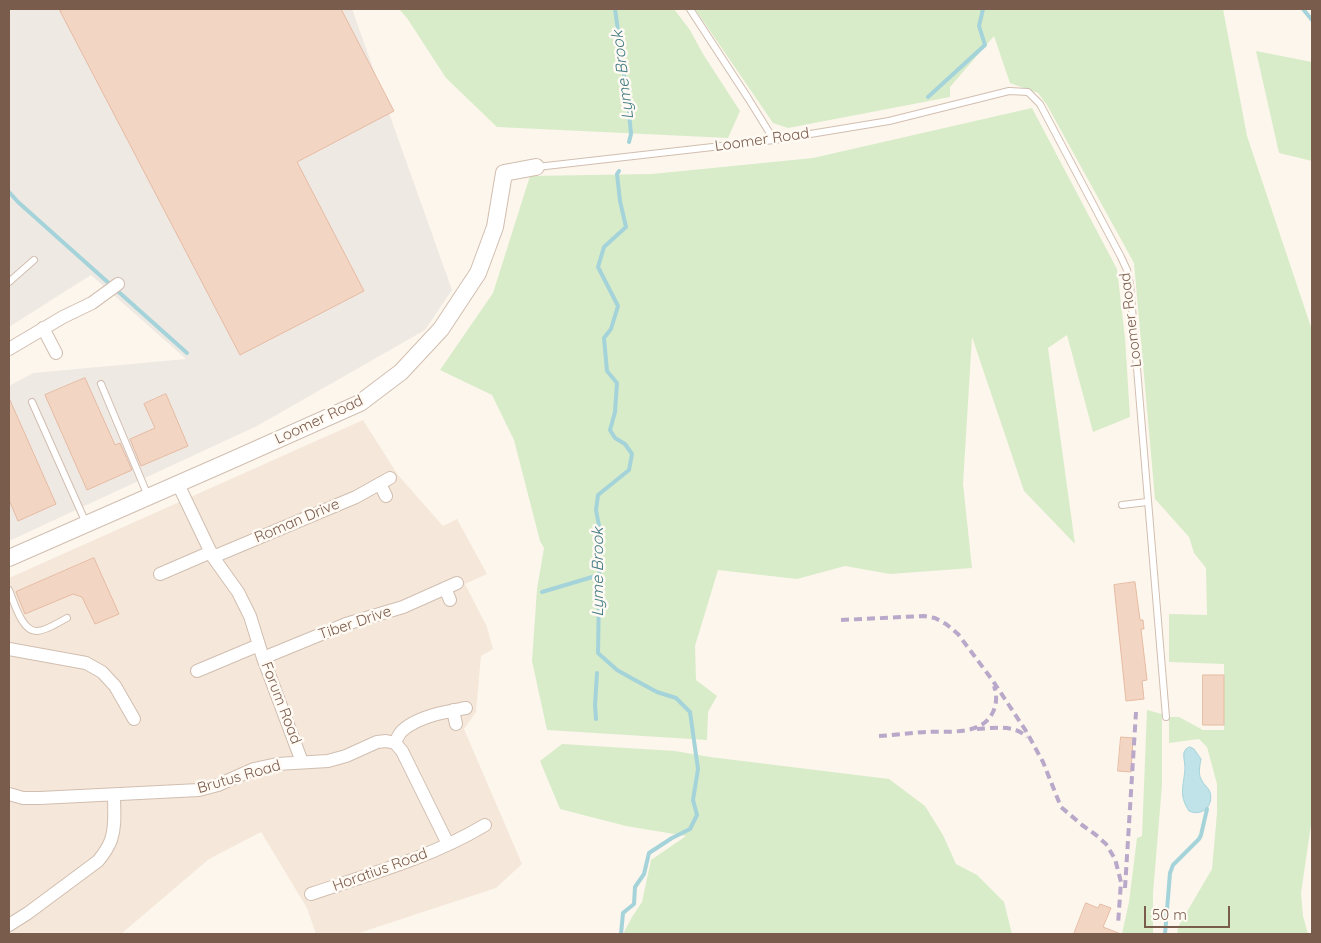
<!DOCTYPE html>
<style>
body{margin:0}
#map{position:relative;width:1321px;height:943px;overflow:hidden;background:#fdf6ec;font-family:Quicksand,sans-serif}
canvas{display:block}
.frame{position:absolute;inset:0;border:10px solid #7a5c4d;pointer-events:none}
.scale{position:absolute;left:1144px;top:906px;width:86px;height:22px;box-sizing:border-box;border:2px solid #7a5c4d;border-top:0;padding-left:6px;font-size:15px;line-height:18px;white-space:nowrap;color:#7a5c4d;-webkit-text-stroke:4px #fffaf3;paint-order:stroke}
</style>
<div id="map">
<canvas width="1321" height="943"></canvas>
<div class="frame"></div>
<div class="scale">50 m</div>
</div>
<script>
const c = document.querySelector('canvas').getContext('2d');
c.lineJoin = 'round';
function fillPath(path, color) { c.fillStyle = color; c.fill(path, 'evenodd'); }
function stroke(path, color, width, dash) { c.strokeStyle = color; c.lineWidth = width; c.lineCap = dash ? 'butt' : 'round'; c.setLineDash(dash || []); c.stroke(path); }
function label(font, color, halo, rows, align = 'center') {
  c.font = font + ' Quicksand,sans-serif'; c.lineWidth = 5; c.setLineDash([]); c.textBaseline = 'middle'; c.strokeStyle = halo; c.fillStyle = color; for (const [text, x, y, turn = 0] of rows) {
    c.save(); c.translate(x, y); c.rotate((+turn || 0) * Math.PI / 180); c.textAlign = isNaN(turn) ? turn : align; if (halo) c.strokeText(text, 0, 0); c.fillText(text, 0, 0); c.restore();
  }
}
const residential = new Path2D(`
 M363 420 398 475 443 526 457 519 487 574 465 584 487 627 493 649 481 656 476 712 464 729 522 864 496 888 356 934H316L307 908 261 832 209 859 121 934H9V578Z`);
const industrial = new Path2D(`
 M9 9H352L452 290 425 330 257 426 9 541V386L33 373 186 359 91 275 9 327Z`);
const green = new Path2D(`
 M399 9H674L690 30 703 54 740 111 728 138 497 127 446 78 407 18Z
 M695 9H1223L1247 136 1312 330V818L1301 893 1303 916 1308 934H1177L1178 927 1212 869 1217 813V784L1207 747 1199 739 1169 743V717H1179L1203 730H1224V664L1169 662V614L1207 615 1206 568 1194 553 1189 537 1155 499 1134 263 1047 105 1038 93 1010 83 994 36 950 87V97L788 128 773 123Z
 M1256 51 1312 62V161L1279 153Z
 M1032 108 1117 269 1125 338 1130 417 1093 432 1067 335 1048 348 1075 544 1024 491 972 337 963 484 972 568 890 574 845 566 797 579 718 570 695 646 696 680 717 696 708 712 707 740 547 730 532 661 537 589 544 548 540 541 514 440 492 395 440 370 493 293 530 176 652 174 813 158Z
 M1147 710 1162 714V785L1153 893V934H1122L1129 902 1137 838 1142 836Z
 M562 744 675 751 710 757 889 779 925 806 943 835 956 864 977 875 1004 902 1012 934H623L632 917 642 902 651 860 686 836 626 826 560 809 540 761Z`);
const water = new Path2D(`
 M1190 747 1194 749 1201 759C1200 765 1198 773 1201 779 1203 784 1208 787 1210 792 1214 806 1202 817 1189 811 1178 794 1184 786 1185 768 1185 763 1183 757 1184 752L1186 749Z`);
const stream = new Path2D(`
 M615 9 628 102 631 134 629 142
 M1303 9 1312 20
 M928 97 985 45 979 26 983 9
 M619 171 617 174 620 201 626 227 604 247 598 267 618 306 611 329 604 338 607 371 617 383 615 412 610 430 615 438 625 444 632 454 629 470 598 495 596 510 600 531 598 653 617 670 633 679 657 692 676 698 690 712 698 769 693 800 697 815 690 829 672 838 649 853 644 874 635 887 634 904 623 913 621 934
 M9 192 18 202 187 353
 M542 592 599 575
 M596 719 595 705 597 673
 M1165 934 1170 873 1173 865 1199 839 1201 835 1207 809`);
const building = new Path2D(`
 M65 9H341L394 111 297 162 364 291 240 355 60 11Z
 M85 378 115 445 120 443 132 470 87 490 45 395Z
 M166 394 188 446 141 466 130 439 155 428 144 404Z
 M9 398 56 504 18 521 9 500Z
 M94 558 119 614 95 624 82 597 73 594 25 614 16 592Z
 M1135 582 1140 620H1143L1144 629H1141L1147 680 1142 681 1144 699 1126 701 1114 585Z
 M1203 675H1224V725H1203Z
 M1121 737 1133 738 1131 772 1118 771Z
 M1086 903 1098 908 1100 904 1111 908 1103 927 1121 934H1074Z`);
const service = new Path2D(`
 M690 9 748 98 774 140
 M537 167 774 140 889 121 1009 91 1028 92 1040 104 1121 257 1127 270 1130 284 1166 717
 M9 282 34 260
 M101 384 148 496
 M32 402 86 523
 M1122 505 1147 502
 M9 590C14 602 22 632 37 631 46 631 59 622 67 618`);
const minor = new Path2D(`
 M43 328 56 353
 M9 349 63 317 92 303 118 284
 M178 484 213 557 238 592 250 616 263 658 302 762
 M380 484 386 496
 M213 557 356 497 390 478
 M160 574 211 552
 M445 588 450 600
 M9 649 86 663 102 672 115 686 134 719
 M263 658 346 624 403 607 457 583
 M197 671 259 645
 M453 710 456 724
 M395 743 402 751 448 844
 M9 794 23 798H40L199 790 218 785 254 769 277 764 328 761 346 756 377 742 386 741 395 743C397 739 399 733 403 730 419 716 445 712 466 708
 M311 894C370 874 432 857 485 825
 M9 925 28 913 98 861C103 855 108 848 111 840 116 826 114 810 114 795`);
const tertiary = new Path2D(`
 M9 558 230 461 360 403 401 372 441 329 478 273 495 227 504 173 536 167`);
const rail = new Path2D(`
 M841 620 924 616 935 618 946 624 958 634 993 681 1026 731 1043 762 1061 807 1082 825 1096 835 1106 844 1115 859 1121 882 1118 924
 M977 729C994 728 1014 724 1027 737
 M879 736C894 735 910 733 926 732 948 731 982 736 993 712 997 703 997 695 994 686
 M1125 888 1136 712`);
const streetNames = [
 ["Loomer Road",762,140,-8],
 ["Loomer Road",1131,320,-97],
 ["Loomer Road",319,420,-25],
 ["Roman Drive",297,521,-23],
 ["Tiber Drive",355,623,-19],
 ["Forum Road",281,703,69],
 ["Brutus Road",239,777,-16],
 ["Horatius Road",380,870,-20]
];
const waterNames = [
 ["Lyme Brook",623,75,-97],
 ["Lyme Brook",598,572,-90]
];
fillPath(residential, '#f5e8da');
fillPath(industrial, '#efe9e4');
fillPath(green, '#d8ecc9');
fillPath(water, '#bfe3e8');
stroke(water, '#a5d3da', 1);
stroke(stream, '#a5d3da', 4);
fillPath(building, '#f3d5c3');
stroke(building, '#e6bba3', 1);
stroke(service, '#d1beb0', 8);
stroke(minor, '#d1beb0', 14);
stroke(tertiary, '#d1beb0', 18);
stroke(service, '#fff', 6);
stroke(minor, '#fff', 12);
stroke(tertiary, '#fff', 16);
stroke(rail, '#b9a8c9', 4, [8, 5]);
label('15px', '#7a5c4d', '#fffaf3', streetNames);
label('italic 16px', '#437c86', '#fffaf3', waterNames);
</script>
